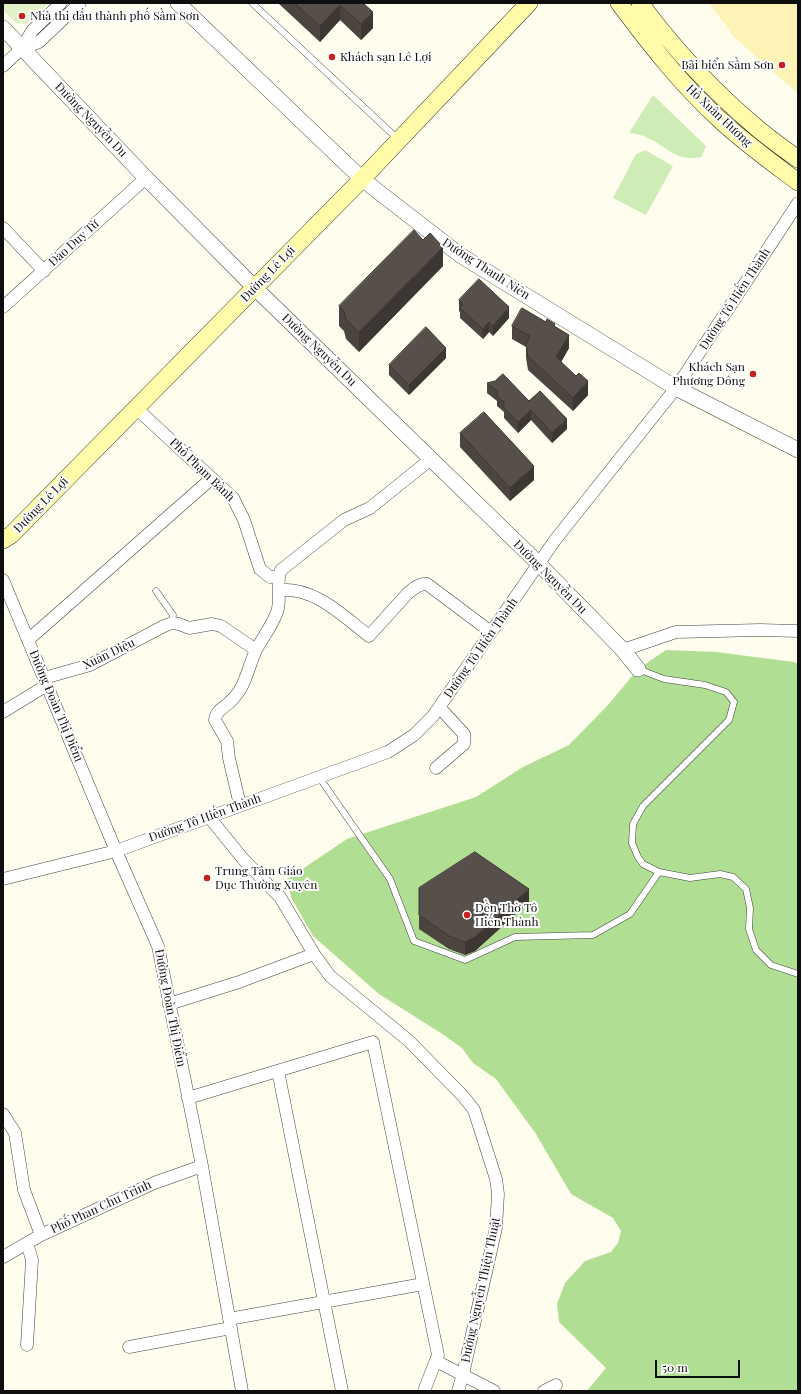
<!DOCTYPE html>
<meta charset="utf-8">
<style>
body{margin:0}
#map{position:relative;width:801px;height:1394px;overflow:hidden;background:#fffdee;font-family:"Playfair Display",serif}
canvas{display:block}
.frame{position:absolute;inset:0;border:4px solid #0e0e0e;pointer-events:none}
.scale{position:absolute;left:655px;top:1360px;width:85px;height:18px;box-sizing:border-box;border:2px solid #0e0e0e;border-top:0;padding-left:5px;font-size:12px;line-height:14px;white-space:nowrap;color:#0e0e0e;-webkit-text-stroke:3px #fff;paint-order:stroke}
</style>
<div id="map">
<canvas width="801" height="1394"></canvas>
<div class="frame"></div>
<div class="scale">50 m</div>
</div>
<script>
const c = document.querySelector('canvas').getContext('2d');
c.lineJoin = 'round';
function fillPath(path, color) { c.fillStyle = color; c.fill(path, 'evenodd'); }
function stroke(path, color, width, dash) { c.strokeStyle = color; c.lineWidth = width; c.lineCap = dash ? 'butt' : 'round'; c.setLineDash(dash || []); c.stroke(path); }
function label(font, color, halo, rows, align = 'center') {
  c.font = font + ' "Playfair Display",serif'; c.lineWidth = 4; c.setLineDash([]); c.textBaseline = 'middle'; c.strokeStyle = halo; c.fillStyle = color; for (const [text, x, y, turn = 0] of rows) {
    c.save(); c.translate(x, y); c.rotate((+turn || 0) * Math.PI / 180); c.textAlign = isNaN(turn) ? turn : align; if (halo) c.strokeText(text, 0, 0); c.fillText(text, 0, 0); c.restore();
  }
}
const green = new Path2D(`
 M653 95 706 146 701 157C675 162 669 148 648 138 642 135 636 134 629 133Z
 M645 150 673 166 646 215 613 198 636 154Z`);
const forest = new Path2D(`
 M666 650 716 652 794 662 798 664V1391H587L606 1368 559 1322 557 1304 565 1283 585 1261 611 1252 618 1243 621 1231 613 1218 571 1194 536 1134 496 1079 473 1063 462 1048 444 1035 379 994 313 936 292 899 286 880 347 839 476 797 523 767 569 745 608 705 638 669Z`);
const sand = new Path2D(`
 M709 3H798V94L734 37Z`);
const pitch = new Path2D(`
 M3 3H49L26 24 16 23 3 10Z`);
const service = new Path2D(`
 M252 3 399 140
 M156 591 173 615 172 623
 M638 669 664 679 705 685 726 692 734 702 729 720 643 806 633 824 632 843 638 857 643 864 659 872 690 878 720 874 733 877 746 889 750 908 749 929 756 950 771 965 798 974
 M319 777 390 879 414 941 465 960 515 937 593 935 630 914 659 872`);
const minor = new Path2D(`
 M61 3 32 31 22 48 39 42 80 3
 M3 66 22 48
 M3 228 44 271
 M3 307 146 178
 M136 408 233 498 244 520 260 569 270 577H278
 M3 580 116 851 158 946 202 1166 242 1391
 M279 590C315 587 342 615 369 636L408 593C414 588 420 583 427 584L491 632
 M28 640 212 478
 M623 650 676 632 760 630 798 631
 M44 678 90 665 164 626 172 623 179 624 189 628 212 624 221 626 256 650
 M3 712 47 685
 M436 768 464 744V734L439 707
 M240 805 229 758 227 741 215 720C216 710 224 708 230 702 235 697 240 691 243 684 248 673 251 661 256 650 263 637 272 626 277 612 282 598 275 583 281 570L344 520 370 508 431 459
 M209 817 243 859 280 897 314 954 330 976 409 1041 463 1096 474 1110 496 1179 498 1194 496 1228 463 1374 458 1391
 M3 879 116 851 388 752 414 735 433 716 555 540 676 388 798 203
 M169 1004 239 982 314 954
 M278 1071 342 1391
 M188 1098 373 1042 438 1355 424 1391
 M3 1114 15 1133 24 1190 41 1235
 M27 1243 32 1260 27 1345
 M3 1257 41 1235 154 1183 202 1166
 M229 1319 423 1284
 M129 1347 231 1328
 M436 1361 494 1391
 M544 1391 556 1385`);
const tertiary = new Path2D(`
 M178 3 362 179 460 255 676 388 798 450
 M3 28 146 178 255 288 539 564 623 650 638 669`);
const secondary = new Path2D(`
 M619 3C649 43 680 83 717 117 742 141 770 161 798 182
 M640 3C674 49 713 91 757 128 770 139 784 149 798 159
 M3 540 11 535 362 179 529 3`);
const wall = new Path2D(`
 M278 3H363L373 28 361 40 340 20 320 42Z
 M443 266 359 352 346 339 344 331 339 326V306Z
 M459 300 509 318 493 336 489 332 483 339 460 318V312L459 311Z
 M546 322 555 326 569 348 561 362 588 395 573 411 528 370 526 358V347L512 339V326Z
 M446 358 409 395 389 375V365Z
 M487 383 529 401 567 429 552 443 531 420 518 433 504 418V412L497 406V401L487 393Z
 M460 433 534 480 510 501 460 447Z
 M419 888 529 902 475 951 465 955 449 949 419 929Z`);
const shadedWall = new Path2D(`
 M340 5V20L320 42V26Z
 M373 12V28L361 40V24Z
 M443 247V266L359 352V332Z
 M509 307V318L493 336V326Z
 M489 322V332L483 339V329Z
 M569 335V348L556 371V357Z
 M446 348V358L409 395V385Z
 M588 381V395L573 411V398Z
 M531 410V420L518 433V422Z
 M567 419V429L552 443V433Z
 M534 466V480L510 501V488Z
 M529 889V902L475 951 465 955V942Z`);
const building = new Path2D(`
 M295 3H363L373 12 361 24 340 5 320 26Z
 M414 230 423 240 430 233 443 247 359 332 346 319 344 311 339 306Z
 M479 279 509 307 493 326 489 322 483 329 460 308 463 305 459 300Z
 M522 308 546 322 547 319 555 324 554 326 569 335 556 357 576 376 579 373 588 381 573 398 528 356 526 345 530 336 512 326Z
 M426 327 446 348 409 385 389 365Z
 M503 374 529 401 540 391 567 419 552 433 531 410 518 422 504 408V402L497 396V391L487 383 495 381Z
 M484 412 534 466 510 488 460 433Z
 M475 852 529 889 475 937 465 942 449 936 419 915V888Z`);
const markers = [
 [22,16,4,"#c6201d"],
 [332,57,4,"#c6201d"],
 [782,65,4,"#c6201d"],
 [753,374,4,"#c6201d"],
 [207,878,4,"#c6201d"],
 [467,915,4,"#c6201d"]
];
const poiNames = [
 ["Nhà thi đấu thành phố Sầm Sơn",30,16],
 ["Khách sạn Lê Lợi",340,57],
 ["Bãi biển Sầm Sơn",774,65,"right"],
 ["Khách Sạn",745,367,"right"],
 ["Phương Đông",745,381,"right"],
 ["Trung Tâm Giáo",215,871],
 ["Dục Thường Xuyên",215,885],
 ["Đền Thờ Tô",475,908],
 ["Hiến Thành",475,922]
];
const streetNames = [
 ["Hồ Xuân Hương",719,116,43],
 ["Đường Nguyễn Du",91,120,46],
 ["Đào Duy Từ",74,243,-42],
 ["Đường Thanh Niên",486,269,33],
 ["Đường Lê Lợi",268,274,-46],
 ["Đường Tô Hiến Thành",735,299,-57],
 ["Đường Nguyễn Du",319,350,44],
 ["Phố Phạm Bành",202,470,44],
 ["Đường Lê Lợi",41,505,-46],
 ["Đường Nguyễn Du",550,577,45],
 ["Đường Tô Hiến Thành",481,648,-55],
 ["Xuân Diệu",109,654,-26],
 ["Đường Đoàn Thị Điểm",56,706,67],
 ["Đường Tô Hiến Thành",205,818,-20],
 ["Đường Đoàn Thị Điểm",170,1008,79],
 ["Phố Phan Chu Trinh",101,1207,-25],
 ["Đường Nguyễn Thiện Thuật",481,1290,-78]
];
fillPath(green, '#ceecb5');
fillPath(forest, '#b0de93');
fillPath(sand, '#fef3b7');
fillPath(pitch, '#e1f2c8');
stroke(service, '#414141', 7);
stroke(minor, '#414141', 13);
stroke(tertiary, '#414141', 16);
stroke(secondary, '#303030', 18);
stroke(service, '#fff', 6);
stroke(minor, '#fff', 12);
stroke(tertiary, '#fff', 15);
stroke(secondary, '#fffba9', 17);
fillPath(wall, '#4b443f');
fillPath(shadedWall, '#3d3733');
fillPath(building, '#574f49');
stroke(building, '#3d3733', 1);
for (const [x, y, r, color] of markers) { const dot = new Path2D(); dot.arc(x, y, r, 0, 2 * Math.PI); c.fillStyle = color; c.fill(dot); stroke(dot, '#fff', 1.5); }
label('12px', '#0e0e0e', '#fff', poiNames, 'left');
label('12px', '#0e0e0e', '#fff', streetNames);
</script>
